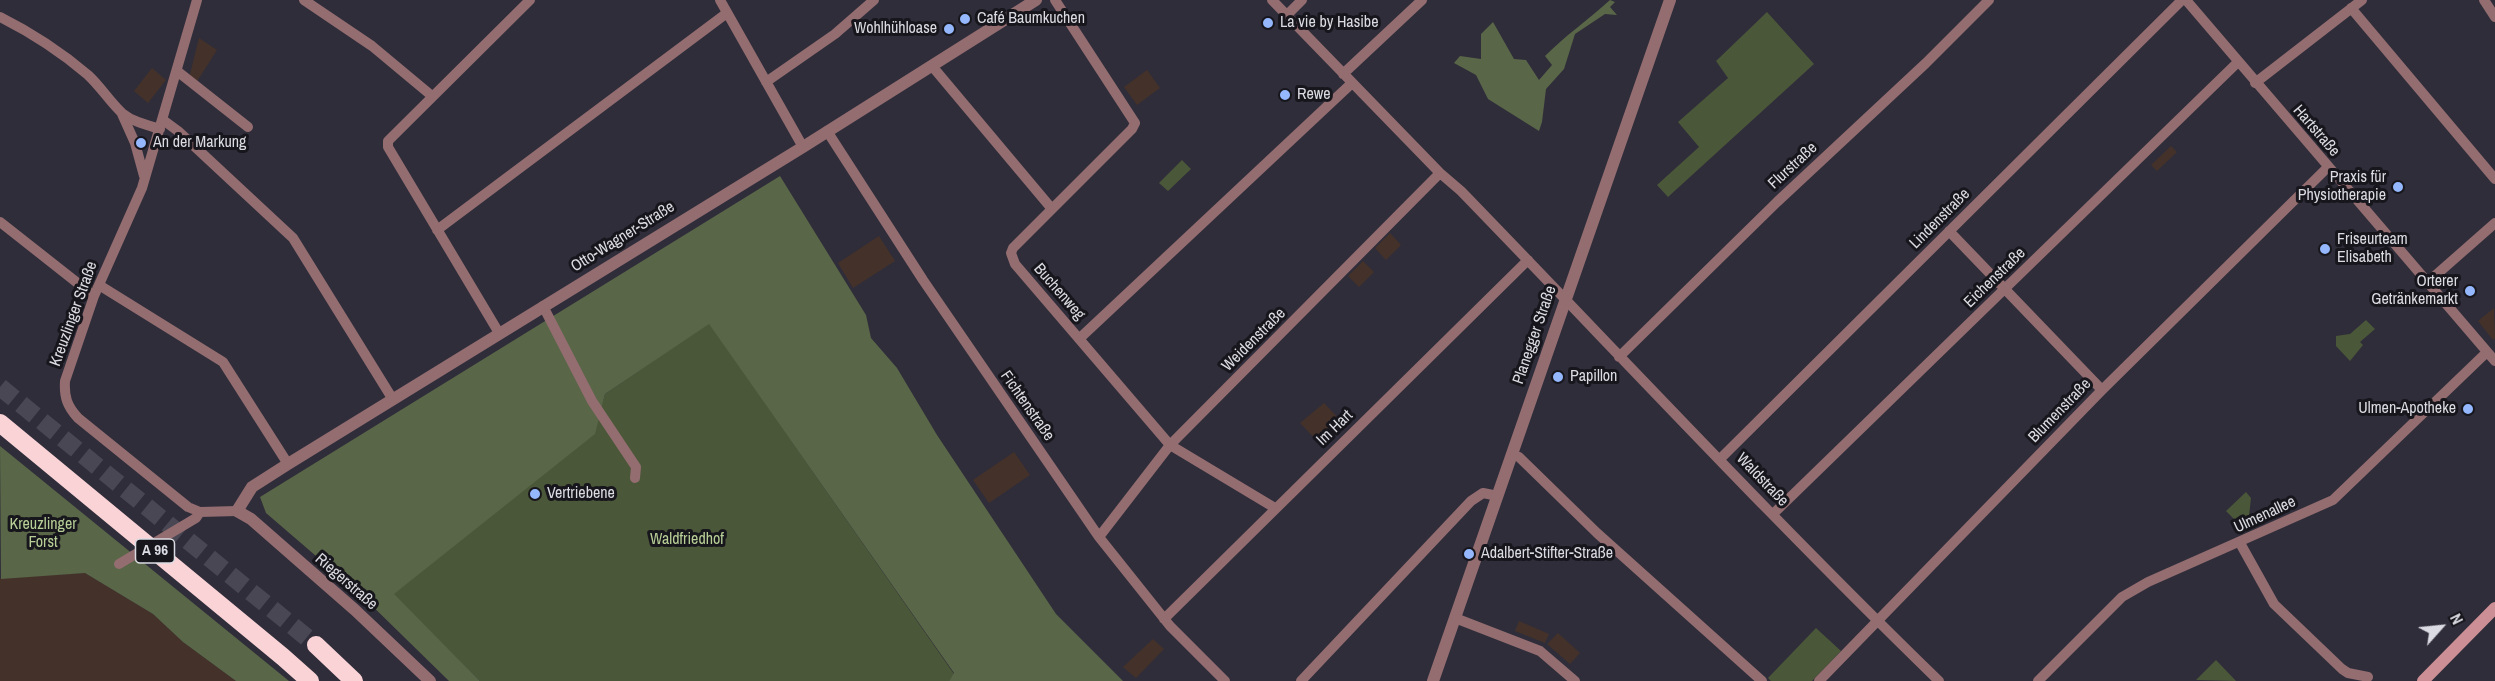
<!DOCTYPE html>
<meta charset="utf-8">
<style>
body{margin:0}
#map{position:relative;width:2495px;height:681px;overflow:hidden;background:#2f2d3a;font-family:"Archivo Narrow",sans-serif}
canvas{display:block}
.north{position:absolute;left:2411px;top:597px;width:60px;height:60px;-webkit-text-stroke:4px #17161c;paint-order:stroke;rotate:63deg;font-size:16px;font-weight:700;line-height:24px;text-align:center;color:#dbdbe3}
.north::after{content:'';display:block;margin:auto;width:21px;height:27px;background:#dbdbe3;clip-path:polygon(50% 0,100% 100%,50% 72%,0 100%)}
</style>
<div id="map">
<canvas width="2495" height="681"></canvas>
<div class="north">N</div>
</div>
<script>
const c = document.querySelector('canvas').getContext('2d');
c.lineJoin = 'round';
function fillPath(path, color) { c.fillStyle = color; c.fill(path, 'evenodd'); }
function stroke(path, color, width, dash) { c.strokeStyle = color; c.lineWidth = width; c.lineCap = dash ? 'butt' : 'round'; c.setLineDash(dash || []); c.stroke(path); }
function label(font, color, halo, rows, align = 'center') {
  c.font = font + ' "Archivo Narrow",sans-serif'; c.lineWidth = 6; c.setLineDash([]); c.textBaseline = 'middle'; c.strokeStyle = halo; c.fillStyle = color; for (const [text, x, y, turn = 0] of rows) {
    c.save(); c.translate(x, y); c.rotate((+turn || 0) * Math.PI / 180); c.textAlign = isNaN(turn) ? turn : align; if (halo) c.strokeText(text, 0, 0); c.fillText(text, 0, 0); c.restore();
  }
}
const industrial = new Path2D(`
 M199 38 217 50 196 83 189 78Z
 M152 68 166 80 148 103 134 91Z
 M1147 70 1160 88 1137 105 1124 87Z
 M2171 146 2177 152 2157 171 2151 165Z
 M1390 233 1401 245 1386 260 1375 248Z
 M879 236 895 261 853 288 838 263Z
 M1363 261 1374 272 1359 287 1348 276Z
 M2494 308 2495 338 2493 340 2478 321Z
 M1324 403 1344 424 1323 447 1300 423Z
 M1014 452 1030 475 989 503 973 480Z
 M85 573 153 614 183 642 236 681H0V578Z
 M1519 621 1549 634 1545 643 1515 631Z
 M1558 633 1580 653 1570 664 1547 644Z
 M1153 639 1164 649 1136 678 1123 667Z`);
const green = new Path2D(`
 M1767 12 1814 64 1668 197 1657 185 1699 147 1678 122 1728 78 1716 61Z
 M1182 160 1191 169 1168 191 1159 183Z
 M2366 320 2375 329 2360 342 2363 345 2350 361 2336 346V336L2350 334Z
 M709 323 954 674 949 681H480L393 594 594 434 605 394Z
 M2246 492 2251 498 2249 516 2240 525 2226 511Z
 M1816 628 1841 651 1812 681H1771L1768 678Z
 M2216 660 2236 681 2196 680Z`);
const forest = new Path2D(`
 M1610 0 1615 2 1610 7 1617 15 1605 14 1575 34 1564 69 1546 89 1542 122 1539 131 1488 99 1476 75 1454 63 1460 56 1481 59V34L1493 22 1514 59 1526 60 1539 80 1552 65 1545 56C1566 35 1588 20 1610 0Z
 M780 176 866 315 871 338 897 368 937 435 1056 614 1123 681H949L954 673 709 324 605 394 595 434 394 594 480 681H449L359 593 266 513 260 497Z
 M0 446 289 681H236L183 642 153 614 85 573 1 579Z`);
const motorwayTunnel = new Path2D(`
 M0 387 316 645`);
const minor = new Path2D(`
 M197 0 142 188 94 296 65 381C64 397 67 406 78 418L188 507 200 512 237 511
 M304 0 372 46 432 96
 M720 0 803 147
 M1272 0 1440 173 1461 191C1620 355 1775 522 1939 681
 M2186 0 2495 361
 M2484 0 2495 17
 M2351 8 2495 179
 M1287 15 1302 0
 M0 17C32 33 61 52 88 75 101 87 110 102 122 113 133 122 147 125 160 129
 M932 66 1052 209 1013 248 1011 253 1015 264 1170 445 1275 508
 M177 71 248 127
 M1343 74 1422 0
 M766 82 835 34 874 0
 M2255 83 2362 0
 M122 114 135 143 144 176
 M163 120 178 131 293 238 392 398
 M827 131 923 280 1099 537 1170 626 1225 681
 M1052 209 1132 129 1135 123 1055 0
 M0 222 94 296
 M437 230 727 13
 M1949 231 2102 390
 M2428 282 2495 223
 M99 285 223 362 288 464
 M543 306 592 401 636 467 635 478
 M499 333 388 147V141L530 0
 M1080 338 1352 83
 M1619 357 1777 202 1926 63 1989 0
 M1513 455 1519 457 1597 533 1762 681
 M1720 459 2182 0
 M1773 514 2238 62
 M1099 537 1170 445 1440 173
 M2240 543 2274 604 2342 669 2348 673 2368 677
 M119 564 196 518 200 512
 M1455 618 1540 651 1575 681
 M1164 619 1528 260
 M1301 681 1471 501 1483 493 1498 496
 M1819 681 2102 390 2328 167
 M2038 681 2122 597 2148 582 2333 500 2487 352`);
const tertiary = new Path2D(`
 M430 681 355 610 251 519 237 511 252 487 288 464 803 147 1036 0
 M1433 681 1670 0`);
const secondary = new Path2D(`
 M2423 681 2495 608`);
const motorway = new Path2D(`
 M0 423 283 657 310 681
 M316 645 354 681`);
const markers = [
 [965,19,6,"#94b7fd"],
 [1268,23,6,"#94b7fd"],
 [949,29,6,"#94b7fd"],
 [1285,95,6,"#94b7fd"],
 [141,143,6,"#94b7fd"],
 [2398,187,6,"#94b7fd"],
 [2325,249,6,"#94b7fd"],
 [2470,291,6,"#94b7fd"],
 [1558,377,6,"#94b7fd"],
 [2468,409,6,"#94b7fd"],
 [535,494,6,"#94b7fd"],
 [1469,554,6,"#94b7fd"]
];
const shields = [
 [155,551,39]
];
const shieldNames = [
 ["A 96",155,551]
];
const poiNames = [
 ["Café Baumkuchen",977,19],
 ["La vie by Hasibe",1280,23],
 ["Wohlhühloase",937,29,"right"],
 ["Rewe",1297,95],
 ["An der Markung",153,143],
 ["Praxis für",2386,178,"right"],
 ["Physiotherapie",2386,196,"right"],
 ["Friseurteam",2337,240],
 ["Elisabeth",2337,258],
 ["Orterer",2458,282,"right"],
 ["Getränkemarkt",2458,300,"right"],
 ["Papillon",1570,377],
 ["Ulmen-Apotheke",2456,409,"right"],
 ["Vertriebene",547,494],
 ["Adalbert-Stifter-Straße",1481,554]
];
const streetNames = [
 ["Hartstraße",2316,131,49],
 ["Flurstraße",1793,166,-43],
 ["Lindenstraße",1940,219,-45],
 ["Otto-Wagner-Straße",623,237,-32],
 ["Eichenstraße",1995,278,-44],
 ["Buchenweg",1059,292,49],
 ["Kreuzlinger Straße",74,314,-70],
 ["Planegger Straße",1535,335,-71],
 ["Weidenstraße",1254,340,-45],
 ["Fichtenstraße",1027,406,55],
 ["Blumenstraße",2060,411,-46],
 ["Im Hart",1335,428,-44],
 ["Waldstraße",1762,480,46],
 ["Ulmenallee",2265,515,-25],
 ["Riegerstraße",346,582,41]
];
const parkNames = [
 ["Kreuzlinger",43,525],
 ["Forst",43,543],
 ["Waldfriedhof",687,540]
];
fillPath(industrial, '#44322a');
fillPath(green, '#4b5739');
fillPath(forest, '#596647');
stroke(motorwayTunnel, '#494753', 18, [18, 9]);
stroke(minor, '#936d70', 10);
stroke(tertiary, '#936d70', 12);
stroke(secondary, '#cc8f95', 12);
stroke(motorway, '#fad3d6', 18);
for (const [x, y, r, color] of markers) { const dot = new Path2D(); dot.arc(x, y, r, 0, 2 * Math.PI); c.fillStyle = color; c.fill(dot); stroke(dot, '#17161c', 2); }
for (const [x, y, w] of shields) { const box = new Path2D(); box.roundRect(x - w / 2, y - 12, w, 24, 4.5); c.fillStyle = '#17161c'; c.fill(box); stroke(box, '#dbdbe3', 1.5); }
label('bold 15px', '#dbdbe3', null, shieldNames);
label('16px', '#dbdbe3', '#17161c', poiNames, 'left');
label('16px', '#dbdbe3', '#17161c', streetNames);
label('16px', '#b7ce96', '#17161c', parkNames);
</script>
